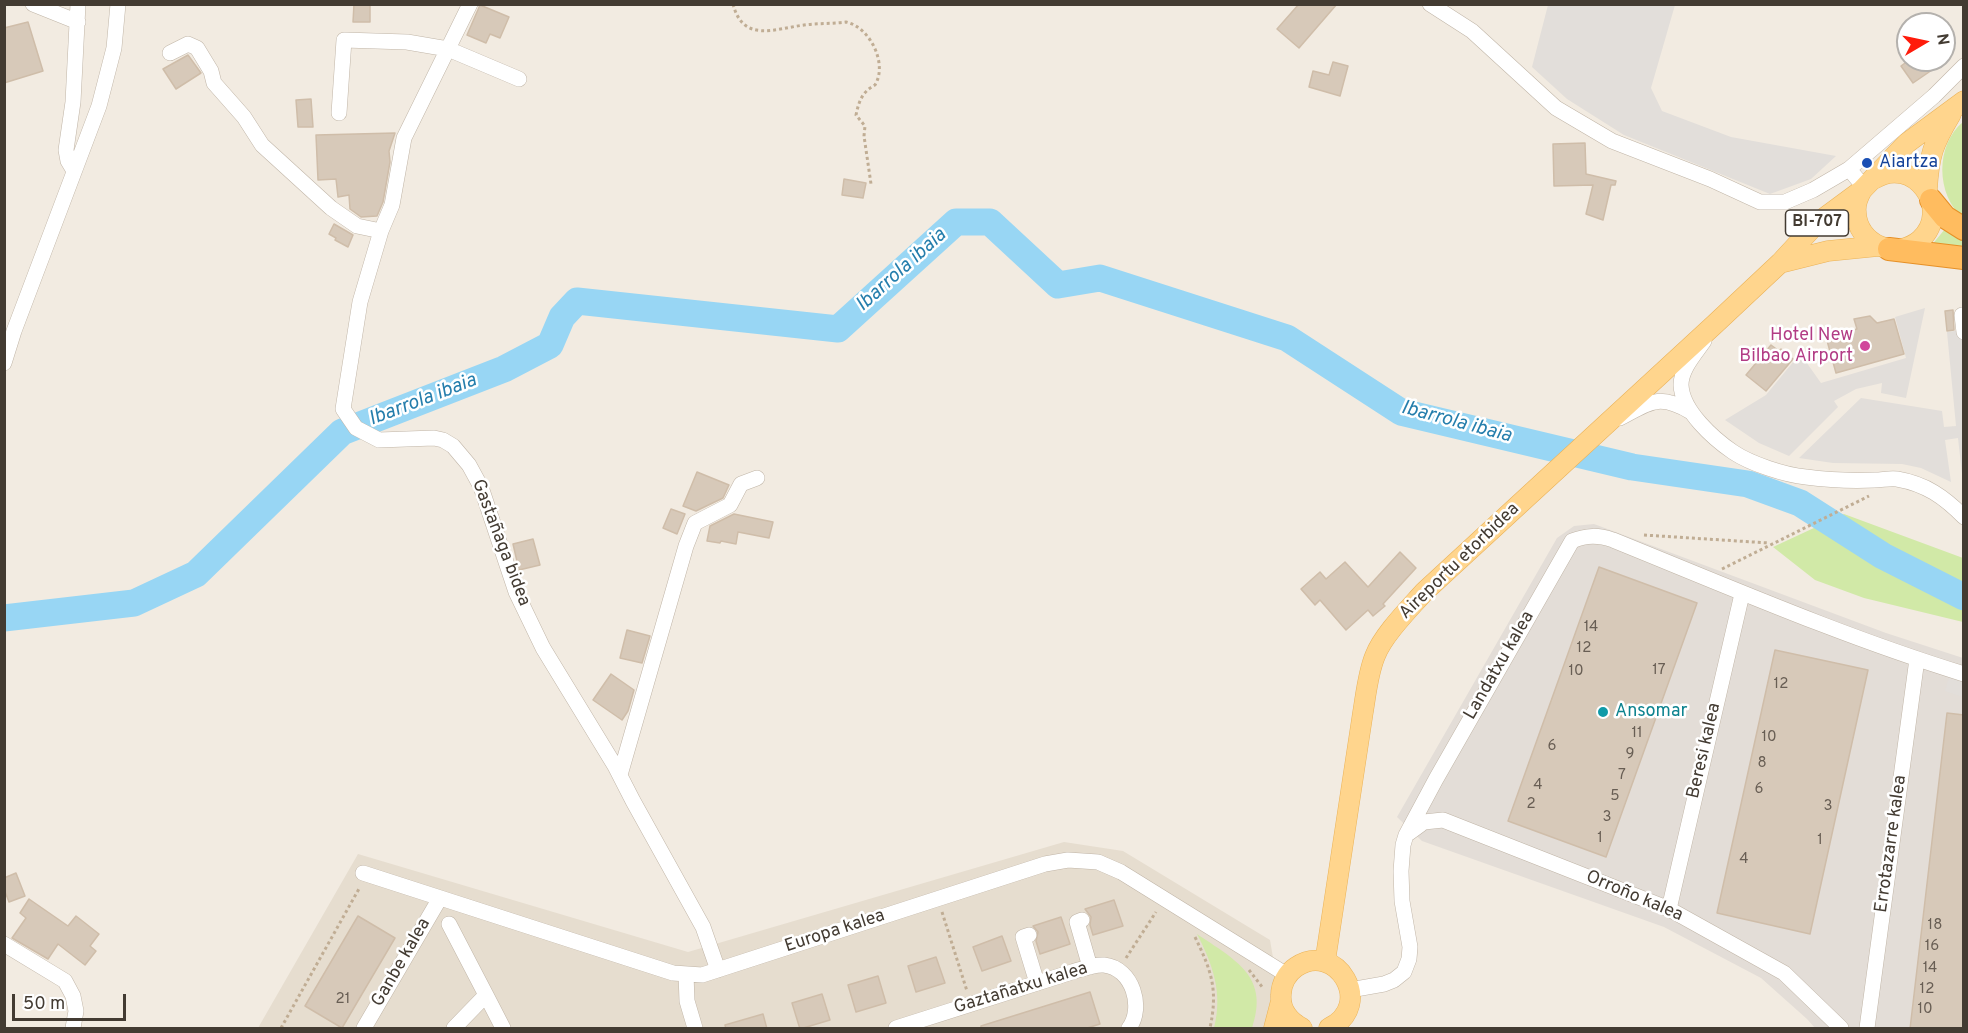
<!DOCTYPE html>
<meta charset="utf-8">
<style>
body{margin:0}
#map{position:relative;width:1968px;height:1033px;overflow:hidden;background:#f2ebe1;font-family:Overpass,sans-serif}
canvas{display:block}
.frame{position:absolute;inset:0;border:6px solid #433b32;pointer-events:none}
.north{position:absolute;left:1896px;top:12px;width:60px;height:60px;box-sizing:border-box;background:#fff;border:2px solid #b4b1ad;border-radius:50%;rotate:81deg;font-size:16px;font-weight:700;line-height:24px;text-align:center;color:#433b32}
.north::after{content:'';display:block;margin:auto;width:21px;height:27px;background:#ff1b0b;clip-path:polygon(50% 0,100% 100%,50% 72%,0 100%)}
.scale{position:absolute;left:12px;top:994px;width:114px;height:27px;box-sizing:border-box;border:3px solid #433b32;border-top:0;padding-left:8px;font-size:18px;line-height:21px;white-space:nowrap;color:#433b32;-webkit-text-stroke:4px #fff;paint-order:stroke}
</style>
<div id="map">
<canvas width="1968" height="1033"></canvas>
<div class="frame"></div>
<div class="north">N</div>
<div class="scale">50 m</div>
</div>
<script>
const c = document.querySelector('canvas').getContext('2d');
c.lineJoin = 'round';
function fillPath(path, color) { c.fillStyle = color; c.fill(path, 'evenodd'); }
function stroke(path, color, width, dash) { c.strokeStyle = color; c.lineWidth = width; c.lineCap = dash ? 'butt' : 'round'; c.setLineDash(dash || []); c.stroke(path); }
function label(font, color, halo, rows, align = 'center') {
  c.font = font + ' Overpass,sans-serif'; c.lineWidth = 5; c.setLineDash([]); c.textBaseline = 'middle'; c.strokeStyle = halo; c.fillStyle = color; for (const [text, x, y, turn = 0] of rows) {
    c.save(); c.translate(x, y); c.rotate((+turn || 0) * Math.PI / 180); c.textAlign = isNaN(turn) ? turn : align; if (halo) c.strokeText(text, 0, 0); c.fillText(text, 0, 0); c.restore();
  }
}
const residential = new Path2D(`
 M1064 842 1123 851 1270 940 1285 1028H258L358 854 688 952Z`);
const industrial = new Path2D(`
 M1594 524 1886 633 1963 658V1028H1815L1807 1019 1761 978 1664 927 1422 841 1397 817 1557 538 1574 526Z`);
const green = new Path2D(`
 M1963 122V218C1936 195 1935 145 1963 122Z
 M1945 229 1963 240V250L1931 246Z
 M1844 514 1963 558V622L1864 598 1815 580 1773 547Z
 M1197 934C1235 960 1270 976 1252 1028H1214C1223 993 1213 965 1197 934Z`);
const parking = new Path2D(`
 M1548 5H1675L1651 88 1662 111 1731 137 1836 156 1811 179 1770 194 1624 135 1567 99 1532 67Z
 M1925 308 1906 398 1881 393 1882 383 1856 389 1834 401 1838 407 1789 456 1759 443 1725 420 1766 395 1794 361 1804 359 1821 383 1906 358 1895 317Z
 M1963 311V483L1958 438 1945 440 1951 482 1921 468 1902 464 1833 463 1799 458 1861 398 1942 411 1944 427 1956 426 1947 332 1961 330Z
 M1949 677 1963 682V697L1945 691Z`);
const river = new Path2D(`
 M4 618 134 603 196 574 342 432 504 369 550 345 562 317 577 301 838 329 956 222H990L1058 285 1100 278 1287 338 1401 412 1632 467 1748 484 1800 503 1883 556 1964 597`);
const building = new Path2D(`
 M354 4H370V22H353Z
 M1299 4H1337L1299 48 1277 29Z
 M480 5 509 17 500 38 490 34 486 43 467 35Z
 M28 22 43 71 4 83V28Z
 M188 55 201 73 176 89 163 69Z
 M1909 60H1929L1935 68 1913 83 1901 66Z
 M1333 62 1348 66 1340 96 1309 87 1313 71 1329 75Z
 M311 99 313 127H298L296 100Z
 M395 133 389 151 390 162 383 202 377 216 361 217 350 209 349 195 338 197 336 179 318 180 316 135Z
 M1585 143 1586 174 1616 181 1615 185H1611L1603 220 1586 214 1593 185 1554 186 1553 144Z
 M844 179 866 183 863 198 842 195Z
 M334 224 353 235 348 247 335 240 336 238 329 234Z
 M1953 310 1954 330 1947 331 1945 311Z
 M1870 316 1877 323 1894 319 1904 354 1836 373 1826 337 1857 329 1854 319Z
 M1771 345 1779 351 1781 349 1793 359 1766 391 1746 375Z
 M697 472 729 485 723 498 696 511 683 506Z
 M671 509 685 514 677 534 663 528Z
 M734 514 773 522 769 538 738 532 736 544 721 541 720 543 707 541 710 526Z
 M533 539 540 565 519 570 513 544Z
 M1400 552 1416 568 1383 604 1385 606 1373 616 1368 610 1346 630 1320 600 1315 605 1301 589 1320 572 1326 579 1345 562 1368 587Z
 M1599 567 1697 603 1606 857 1508 821Z
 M627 630 650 636 642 663 620 658Z
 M1775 650 1868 670 1810 934 1717 913Z
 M611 674 634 690 628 711 622 720 593 700Z
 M1947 713 1964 715V1029H1910Z
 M16 873 25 896 9 902 4 889V878Z
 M29 899 68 926 76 916 99 934 90 946 96 951 85 965 58 944 48 959 12 938 26 918 20 913Z
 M1114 900 1123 926 1093 935 1090 925 1091 917 1085 909Z
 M358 916 395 938 342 1028 305 1006Z
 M1061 917 1070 944 1040 954 1036 941 1038 932 1033 926Z
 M1002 936 1011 961 982 971 973 947Z
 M936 957 945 983 916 992 908 966Z
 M878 976 886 1003 856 1012 848 985Z
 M1090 992 1100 1024 1084 1029H981V1026Z
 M822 994 830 1020 800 1029 792 1003Z
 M763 1014 767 1029H726L725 1025Z`);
const path = new Path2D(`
 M733 4C743 43 774 29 804 25 818 23 832 24 846 22 870 27 888 64 875 85 862 92 859 101 856 115L865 126 864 136 871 184
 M1644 535 1769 543
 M1722 569 1869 496
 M942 912 967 991
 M1195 937C1212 972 1218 990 1210 1028
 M1126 958 1156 912
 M1249 970 1263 988
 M281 1028 360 887`);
const minor = new Path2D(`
 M33 4 78 22
 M470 4 404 138 392 205 381 231 360 302 343 409 356 428 379 440 434 438 443 440 453 446 469 465 481 487 516 592 543 648 615 766 633 801 703 927 718 970
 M1430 4 1472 31 1556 108 1612 141 1710 179 1760 202H1785L1813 190 1849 169
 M170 53 188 44 197 48 211 71 214 83 244 117 262 145 331 208 357 226 381 231
 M339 113 344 40 407 42 448 49 519 79
 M74 171 68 161 66 150 73 102 78 4
 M1864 187 1849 169 1934 96 1964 66
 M1962 315 1964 332
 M1704 341C1695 354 1681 369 1681 385 1682 411 1714 439 1733 452 1751 464 1785 475 1806 477 1828 480 1852 481 1875 480 1882 480 1890 478 1897 479 1926 484 1944 497 1964 517
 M4 363 14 331 99 106 114 48 118 4
 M1620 418C1650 402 1659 393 1691 412
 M620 775 686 546 695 523 730 505 741 484 757 478
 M1409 833 1424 822 1443 820 1669 909 1784 973 1841 1028
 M363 873 673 973 702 975 1045 864 1068 860 1098 862 1121 872 1287 975
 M1669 909 1742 594
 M1082 920 1077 922 1090 967
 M449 924 486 995 454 1028
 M1029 935 1023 937 1037 983
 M4 944 65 981 73 996 76 1011 73 1028
 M686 974 687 1001 695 1028
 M1350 990 1384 984 1394 980 1404 972 1409 959 1410 947 1402 901 1401 871 1403 845 1406 835 1436 779 1572 541C1587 535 1598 535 1613 540 1729 587 1844 637 1964 674
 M486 995 503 1028
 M364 1028 440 898
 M896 1028 1072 972C1082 969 1095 964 1104 965 1133 968 1144 1008 1129 1028
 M1867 1028 1917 659`);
const major = new Path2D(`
 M1862 190C1858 197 1855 204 1856 212 1857 244 1896 261 1920 240 1954 209 1913 154 1874 179
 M1927 190C1929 155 1933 144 1951 114
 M1780 263 1828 251 1878 246
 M1325 962 1363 712C1366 694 1368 673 1375 656 1383 635 1409 609 1424 592L1715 324 1780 263 1816 224 1862 190 1907 143 1964 101
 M1274 1028 1281 1001
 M1302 1028C1289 1021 1280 1010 1281 995 1281 984 1287 973 1296 967 1336 940 1376 1005 1329 1028`);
const highway = new Path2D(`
 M1931 200 1945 217 1964 229
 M1889 249 1964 258`);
const markers = [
 [1867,163,6,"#1a4fb4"],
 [1865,346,6,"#d1479c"],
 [1603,712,6,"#0f9aa8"]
];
const numberNames = [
 ["14",1591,628],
 ["12",1584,649],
 ["17",1659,671],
 ["10",1576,672],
 ["12",1781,685],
 ["11",1637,734],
 ["10",1769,738],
 ["6",1552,747],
 ["9",1630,755],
 ["8",1762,764],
 ["7",1622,776],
 ["4",1538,786],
 ["6",1759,790],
 ["5",1615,797],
 ["2",1531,805],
 ["3",1828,807],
 ["3",1607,818],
 ["1",1600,839],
 ["1",1820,841],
 ["4",1744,860],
 ["18",1935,926],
 ["16",1932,947],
 ["14",1930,969],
 ["12",1927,990],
 ["21",343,1000],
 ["10",1925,1010]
];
const shields = [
 [1817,223,63]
];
const shieldNames = [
 ["BI-707",1817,223]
];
const transitNames = [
 ["Aiartza",1879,163]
];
const hotelNames = [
 ["Hotel New",1853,336],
 ["Bilbao Airport",1853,357]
];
const streetNames = [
 ["Gastañaga bidea",500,543,69],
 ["Aireportu etorbidea",1460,562,-44],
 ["Landatxu kalea",1500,666,-60],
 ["Beresi kalea",1705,751,-77],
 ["Errotazarre kalea",1892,844,-82],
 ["Orroño kalea",1634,897,23],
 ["Europa kalea",835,932,-18],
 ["Ganbe kalea",402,963,-60],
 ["Gaztañatxu kalea",1021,989,-17]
];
const cultureNames = [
 ["Ansomar",1615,712]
];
const waterNames = [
 ["Ibarrola ibaia",902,271,-42],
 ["Ibarrola ibaia",423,401,-21],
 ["Ibarrola ibaia",1456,423,15]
];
fillPath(residential, '#e6ddcf');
fillPath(industrial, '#e3ddd7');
fillPath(green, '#d1e9a7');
fillPath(parking, '#e2deda');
stroke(river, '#98d6f4', 27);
fillPath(building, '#d7c9b9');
stroke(building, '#cfbda9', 1.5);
stroke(minor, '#c0b5a7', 16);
stroke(major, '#eab257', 21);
stroke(highway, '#e69027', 24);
stroke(path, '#c0ad94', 3, [3, 3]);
stroke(minor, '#fff', 15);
stroke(major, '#ffd58d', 20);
stroke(highway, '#ffbc5f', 22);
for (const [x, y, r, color] of markers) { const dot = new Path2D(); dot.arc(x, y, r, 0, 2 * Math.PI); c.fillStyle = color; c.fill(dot); stroke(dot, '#fff', 2); }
label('15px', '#685e54', null, numberNames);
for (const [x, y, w] of shields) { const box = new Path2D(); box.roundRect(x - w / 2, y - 13, w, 26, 4.5); c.fillStyle = '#fff'; c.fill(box); stroke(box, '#433b32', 1.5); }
label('bold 16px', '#433b32', null, shieldNames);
label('18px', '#164399', '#fff', transitNames, 'left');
label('18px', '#b23c85', '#fff', hotelNames, 'right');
label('18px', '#433b32', '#fff', streetNames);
label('18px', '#0d838f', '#fff', cultureNames, 'left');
label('italic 20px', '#257eac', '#fff', waterNames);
</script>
